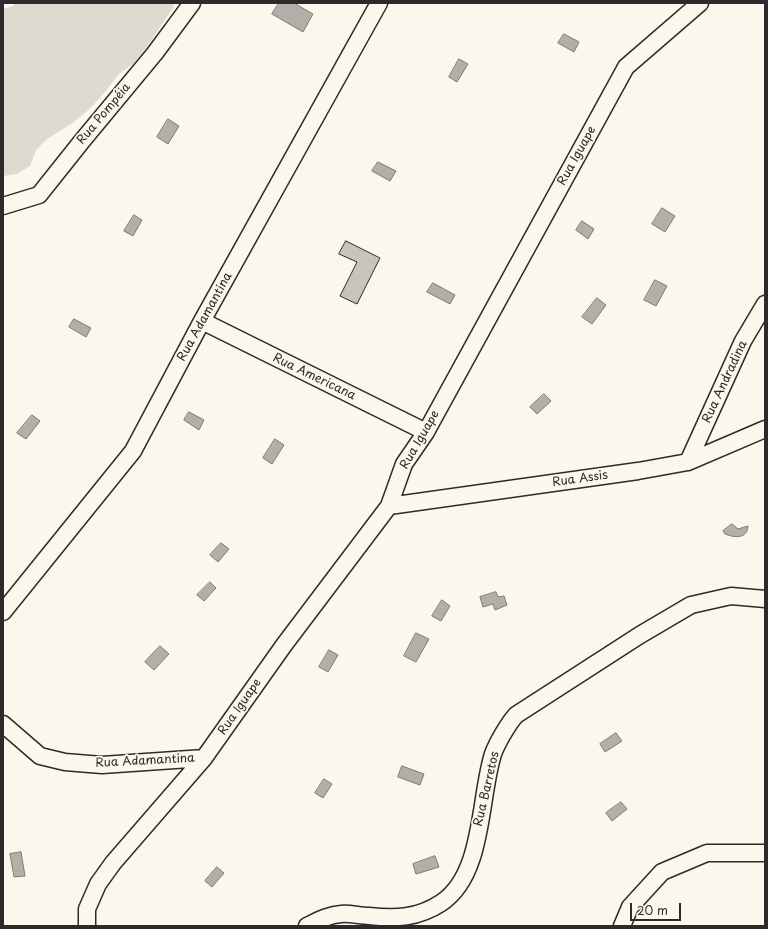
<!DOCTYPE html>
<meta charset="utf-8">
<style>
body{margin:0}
#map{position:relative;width:768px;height:929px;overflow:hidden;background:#fbf7ec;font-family:"Playpen Sans",sans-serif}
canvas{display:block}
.frame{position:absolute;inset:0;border:4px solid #2b2b2b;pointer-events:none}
.scale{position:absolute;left:630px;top:903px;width:51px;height:18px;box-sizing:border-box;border:2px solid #2b2b2b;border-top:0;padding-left:5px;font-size:12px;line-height:14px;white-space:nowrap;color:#2b2b2b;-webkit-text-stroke:3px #fbf7ec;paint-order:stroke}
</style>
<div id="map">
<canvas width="768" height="929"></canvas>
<div class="frame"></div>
<div class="scale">20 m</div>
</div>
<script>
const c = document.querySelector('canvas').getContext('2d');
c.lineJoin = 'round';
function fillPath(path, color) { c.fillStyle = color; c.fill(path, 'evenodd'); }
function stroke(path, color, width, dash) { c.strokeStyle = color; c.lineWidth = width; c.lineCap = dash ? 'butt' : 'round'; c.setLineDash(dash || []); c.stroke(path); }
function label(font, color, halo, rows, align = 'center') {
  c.font = font + ' "Playpen Sans",sans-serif'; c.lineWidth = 3.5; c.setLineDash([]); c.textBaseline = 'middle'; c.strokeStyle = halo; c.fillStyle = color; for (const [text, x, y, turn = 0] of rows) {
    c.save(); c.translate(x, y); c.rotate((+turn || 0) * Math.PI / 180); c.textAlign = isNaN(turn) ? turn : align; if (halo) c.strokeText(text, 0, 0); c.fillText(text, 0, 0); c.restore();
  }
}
const green = new Path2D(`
 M15 3H174L173 8 144 51 133 64 120 73 99 99 87 111 74 122 47 139 36 150 30 166 17 174 3 176V9L13 6Z`);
const water = new Path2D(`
 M279 3H294L313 14 303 32 272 14Z
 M564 34 579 42 574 52 558 43Z
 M459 59 468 64 457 82 449 77Z
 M168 119 179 126 168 144 157 137Z
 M378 162 396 171 390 181 372 171Z
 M662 208 675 216 665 232 652 224Z
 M134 215 142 220 133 236 124 231Z
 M582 221 594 229 588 239 576 230Z
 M655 280 667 286 656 306 644 300Z
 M433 283 455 295 450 304 427 292Z
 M597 298 606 305 592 324 582 317Z
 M74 319 91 328 86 337 69 327Z
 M544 394 551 401 537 414 530 407Z
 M189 412 204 420 199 430 184 420Z
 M32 415 40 421 26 439 17 433Z
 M275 439 284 445 272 464 263 458Z
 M732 524 738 529 748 526C747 539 735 538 725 534L723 531Z
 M221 543 229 549 218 562 210 555Z
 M210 582 216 588 204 601 197 595Z
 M496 592 498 597 504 596 507 605 495 610 493 604 483 607 480 597Z
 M442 600 450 606 441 621 432 616Z
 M416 633 429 639 416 662 404 656Z
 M160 646 169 654 154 670 145 662Z
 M329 650 338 655 328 672 319 667Z
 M616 733 622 741 605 752 600 744Z
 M402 766 424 774 420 785 398 777Z
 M324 779 332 784 323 798 315 793Z
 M621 802 627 809 612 821 606 813Z
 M21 852 25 876 14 877 10 854Z
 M435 856 439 867 416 874 413 864Z
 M217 867 224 873 212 887 205 881Z`);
const building = new Path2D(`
 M346 241 380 258 357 304 340 296 357 262 339 254Z`);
const street = new Path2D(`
 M3 206 39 195 82 141 155 53 192 3
 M202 321 426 432
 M688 462 743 341 765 304
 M389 506 638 471 688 462 765 429
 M3 612 133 451 202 321 379 3
 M3 724 40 756 65 762 102 765 204 758
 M87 926V909L98 884 113 863 204 758 284 645 389 506 404 464 426 432 626 67 700 3
 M307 926C319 920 328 915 341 914 350 913 360 916 369 916 396 919 418 918 441 903 484 875 479 798 493 754 497 743 508 724 516 715L640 635 691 605 731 596 765 599
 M622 926 630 907 662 872 707 853H765`);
const streetNames = [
 ["Rua Pompéia",104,114,-50],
 ["Rua Iguape",577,156,-61],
 ["Rua Adamantina",205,317,-61],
 ["Rua Americana",314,377,26],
 ["Rua Andradina",725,382,-65],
 ["Rua Iguape",420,440,-60],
 ["Rua Assis",580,479,-8],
 ["Rua Iguape",240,707,-55],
 ["Rua Adamantina",145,761,-3],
 ["Rua Barretos",487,789,-77]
];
fillPath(green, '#dddad0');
fillPath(water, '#b1afa7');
stroke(water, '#7b7a75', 1);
fillPath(building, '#c7c4bc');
stroke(building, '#2b2b2b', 1);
stroke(street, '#2b2b2b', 19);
stroke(street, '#fbf7ec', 16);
label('12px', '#2b2b2b', '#fbf7ec', streetNames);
</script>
